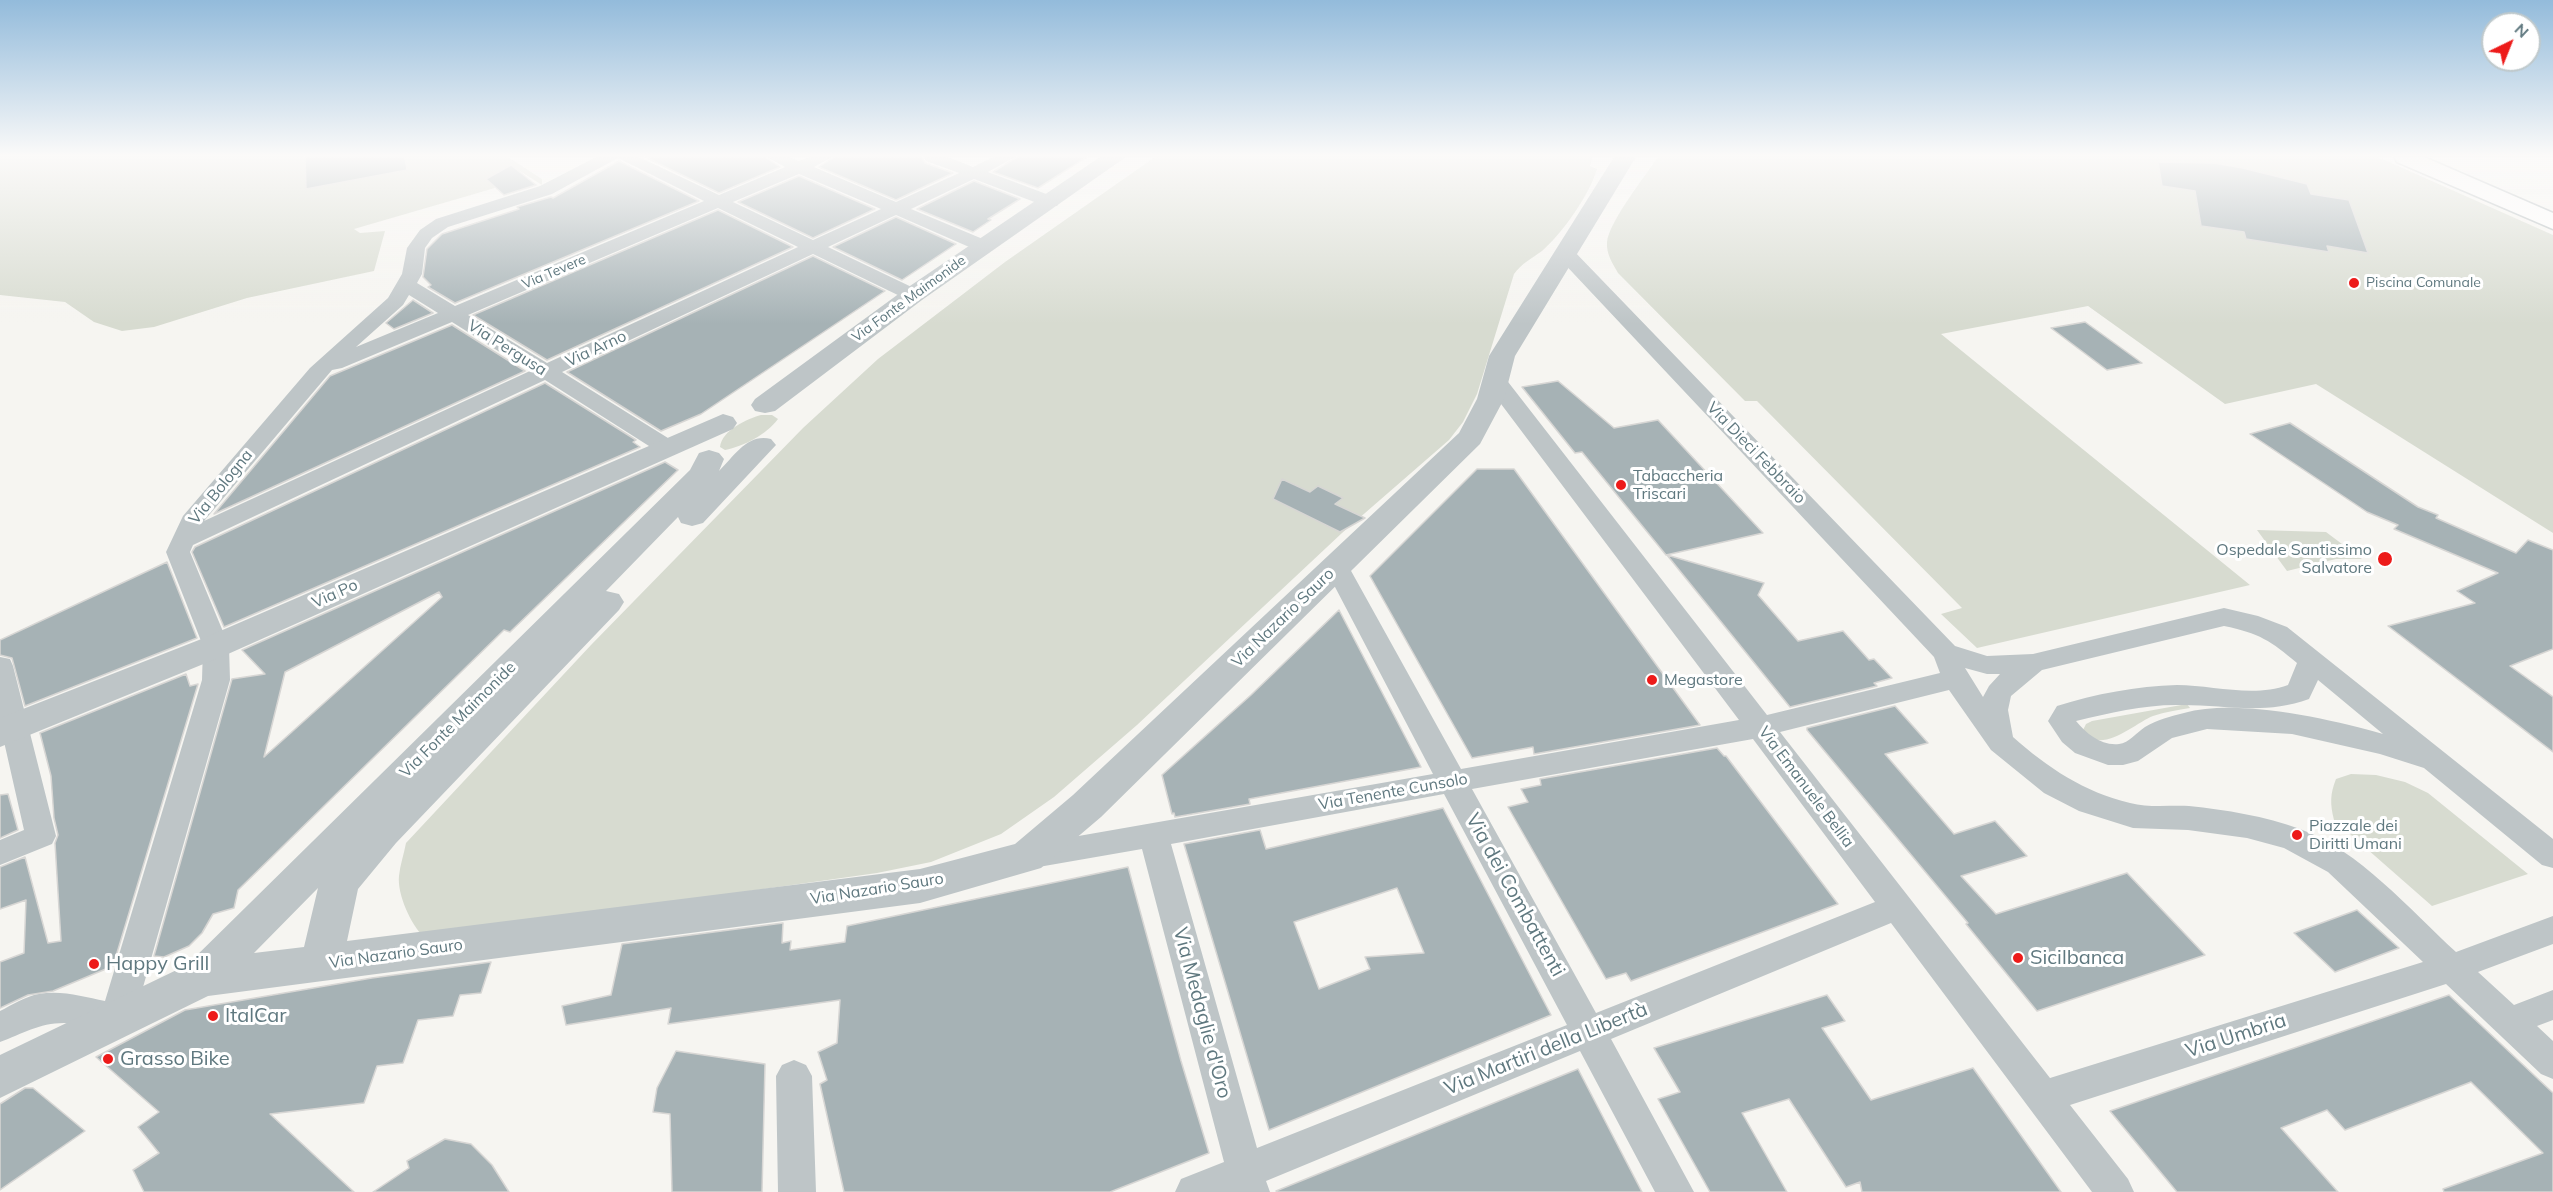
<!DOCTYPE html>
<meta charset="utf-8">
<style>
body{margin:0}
#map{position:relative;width:2553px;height:1192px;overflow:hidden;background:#f6f5f1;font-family:Mulish,sans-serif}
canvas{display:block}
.north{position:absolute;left:2481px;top:12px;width:60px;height:60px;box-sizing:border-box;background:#fff;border:2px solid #bfc9cc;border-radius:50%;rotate:43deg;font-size:16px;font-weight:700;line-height:24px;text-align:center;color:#5f787f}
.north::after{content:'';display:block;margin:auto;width:21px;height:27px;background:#ed1b1a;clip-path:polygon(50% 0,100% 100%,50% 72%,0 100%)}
</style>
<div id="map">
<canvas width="2553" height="1192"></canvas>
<div class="north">N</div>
</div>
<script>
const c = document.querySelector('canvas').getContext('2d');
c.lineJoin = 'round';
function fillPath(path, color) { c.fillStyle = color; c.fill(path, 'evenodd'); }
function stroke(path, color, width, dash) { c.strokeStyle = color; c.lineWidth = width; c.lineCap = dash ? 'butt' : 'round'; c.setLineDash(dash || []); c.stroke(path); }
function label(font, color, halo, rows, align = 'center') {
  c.font = font + ' Mulish,sans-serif'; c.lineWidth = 6; c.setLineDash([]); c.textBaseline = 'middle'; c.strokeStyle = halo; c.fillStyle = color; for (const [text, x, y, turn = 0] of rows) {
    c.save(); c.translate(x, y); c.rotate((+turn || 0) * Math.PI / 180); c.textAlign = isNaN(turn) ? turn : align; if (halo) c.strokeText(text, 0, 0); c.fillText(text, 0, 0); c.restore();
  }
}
const green = new Path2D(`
 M0 157H508L542 179V185L518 170 525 176 494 186 495 188 354 229 360 233 385 231 374 271 247 298 154 327 122 331 94 322 65 302 0 295Z
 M1155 157H1592L1590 166 1597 169C1590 194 1562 234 1542 251 1531 259 1522 263 1514 274L1477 394 1463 422 1449 440 1342 533 1137 725 1054 797 1001 834 931 862 877 873 424 937C411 925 397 894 399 876 400 865 404 854 406 843L591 645 803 428 878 359 916 330 1005 262Z
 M1658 157H2378L2553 235V533L2316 384 2225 404 2088 306 1941 334 2250 585 1977 648 1941 614 1962 608 1757 401H1745L1618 273C1613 264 1606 254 1607 242 1609 222 1645 176 1658 157Z
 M761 415H772L778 419C766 435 744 446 725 450L720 447C722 430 747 419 761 415Z
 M2257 530 2326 532 2362 559H2336L2287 571Z
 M2187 704 2190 708C2178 710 2165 712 2153 716 2135 723 2099 757 2083 730L2086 724 2092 721Z
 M2351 774 2376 775 2405 782 2428 793 2528 874 2432 906 2334 820C2330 804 2330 794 2336 779Z`);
const building = new Path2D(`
 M305 157H405L407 170 306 189Z
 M645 157H765L780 167 719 193Z
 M834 157H922L925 163 953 173 896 200 819 167Z
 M1017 157H1087L1038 188 993 172Z
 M619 161 699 201 455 303 428 287 431 285 423 277 427 249 442 234 519 209 517 207 551 197 553 198Z
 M2158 162 2214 163 2243 168 2307 184 2311 194 2349 200 2368 253 2327 246 2329 252 2246 239 2244 232 2201 226 2195 191 2162 186Z
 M511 165 536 185 504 195 486 179Z
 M799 176 875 209 813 238 738 202Z
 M974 181 1020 199 988 219 991 220 973 232 917 209Z
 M718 210 793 247 547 360 473 315Z
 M896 217 956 244 902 280 833 247Z
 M813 256 885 291 701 414 661 431 567 372Z
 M413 300 433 313 394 329 386 323Z
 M2085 322 2142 363 2107 370 2051 328Z
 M452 325 525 371 214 514 330 376Z
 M1558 381 1614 428 1658 420 1763 533 1666 555 1582 452 1575 453 1522 387Z
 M545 383 636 440 633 442 640 447 224 627 192 552 195 547Z
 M2290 423 2418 507 2438 515 2436 518 2516 553 2528 540 2553 550V649L2510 666 2553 697V752L2388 626 2475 603 2457 591 2498 573 2394 529 2398 525 2367 512 2250 434Z
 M665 462 678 470 510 632 504 630 238 890 234 908 213 914 202 933 189 946 164 957 154 956 232 679 265 674 242 650ZM439 592 442 597 264 757 285 672Z
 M1477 469H1514L1700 725 1534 754 1533 747 1472 758 1370 576Z
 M1282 479 1310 492 1318 486 1343 498 1335 504 1365 518 1340 532 1273 499Z
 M1667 555 1764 583 1758 595 1798 641 1843 631 1869 660 1874 659 1892 678 1874 683 1877 686 1790 707Z
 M167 562 197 638 25 706 12 658 0 655V640Z
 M1339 610 1421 767 1249 799 1250 804 1175 817 1174 813 1172 814 1162 775 1251 695Z
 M186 674 190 686 198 684 113 966 53 991 28 995 0 1008V962L24 953 26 900 0 909V867L25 857 48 943 61 941 55 843 58 835 54 818 51 776 40 733Z
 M1895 706 1928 743 1885 754 1954 834 1995 821 2027 856 1961 876 1996 914 2127 873 2205 955 2037 1011 1966 924 1968 923 1807 730V728Z
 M1717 748 1724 756H1726L1838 904 1631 981 1626 973 1606 979 1508 807 1528 802 1521 789 1541 785 1540 779Z
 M8 794 18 830 0 838V795Z
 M1443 808 1551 1015 1269 1130 1184 844 1260 830 1266 849ZM1397 888 1424 953 1365 957 1370 969 1319 989 1294 922Z
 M1128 867 1181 1061 1209 1153 1110 1192H844L820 1084 827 1080 818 1052 837 1043 840 1000 668 1024 671 1008 566 1025 562 1006 611 995 622 944 783 923 782 943 791 941 790 950 845 942 847 926Z
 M2357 910 2399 948 2335 972 2294 933Z
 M491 962 481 993 460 995 453 1016 418 1020 403 1063 377 1066 364 1103 270 1114 354 1192H144L133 1170 159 1153 138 1127 159 1112 96 1057 185 1010 372 978Z
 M1827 995 1845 1021 1822 1028 1871 1100 1973 1068 2061 1192H1862L1860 1182 1846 1187 1789 1099 1742 1113 1787 1192H1710L1658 1099 1680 1092 1654 1048Z
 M2449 995 2553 1093V1192H2444L2443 1189 2543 1153 2471 1082 2345 1130 2327 1110 2281 1128 2338 1192H2177L2110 1111Z
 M676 1051 765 1064 762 1192H672L670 1114 653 1112 657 1088Z
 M1578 1069 1642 1192H1277L1276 1191Z
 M25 1088H33L85 1131 0 1190V1104Z
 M445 1139 471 1144 492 1165 509 1192H373L409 1168 407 1161Z`);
const minor = new Path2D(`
 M596 157H639L719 195 785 167 767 157H790L799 161 809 157H832L814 167 896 202 959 173 926 161 924 157H948L973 167 993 157H1015L988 172 1057 198 1060 202 1057 206H1045L974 179 911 209 990 242 992 246 990 250H976L896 215 828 247 920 291 923 295 920 299H906L813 254 562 372 676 443 679 448 676 453 668 455 660 453 545 380 193 545 190 552 229 646 230 680 134 1019 129 1030C107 1038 86 1023 64 1023 39 1023 22 1034 0 1042V1011C12 1005 26 996 39 994 62 990 84 997 105 1001L202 680 203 646 166 552 183 516 310 368 388 298 402 274 407 248 420 230 436 219 540 186ZM618 158 704 201 455 306 417 283 422 274 425 248 432 238 448 227 552 194ZM799 174 881 209 813 240 733 202ZM718 208 798 247 547 363 468 315ZM409 295 438 313 356 347 403 305ZM452 322 530 371 204 521 332 370 342 368Z
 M1565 247 1572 249 1955 646 1987 656 2033 654 2224 608 2258 616 2287 627 2553 839V868L2542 865 2424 768 2380 754 2292 734 2207 729 2172 738 2138 761 2123 765H2108L2075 753 2062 742 2048 721 2057 706C2095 694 2137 686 2177 685 2212 685 2253 698 2288 685L2297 663C2271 641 2259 633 2224 626L2042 670 2011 696 2008 710 2013 737C2048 768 2084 792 2130 803 2149 808 2170 805 2189 806 2226 810 2265 816 2300 829 2359 850 2410 910 2456 952L2553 916V944L2478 972 2514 1005 2553 990V1020L2537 1026 2553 1041V1079L2541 1074 2446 984 2070 1105 2128 1179 2134 1192H2092L1891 923 1611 1039 1694 1192H1655L1580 1051 1266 1181 1270 1192H1175L1181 1179 1224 1162 1142 849 1027 869 1016 866 1012 857 1016 848 1027 845 1433 774 1324 566 1327 560 1336 558 1345 560 1461 769 1739 720 1489 388 1486 383 1489 378 1497 377 1505 378 1767 715 1940 673 1934 657 1558 257 1556 253 1558 249ZM1965 668 1987 674H2000L1989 686 1983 697ZM2318 680 2383 734C2330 719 2238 698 2184 713 2171 716 2157 720 2145 727 2137 732 2129 743 2119 744 2101 746 2087 734 2076 721 2109 713 2143 705 2176 705 2224 704 2262 716 2309 699ZM1949 690 1991 750 2044 793 2079 811 2133 828 2188 830 2247 838 2284 848 2328 872 2423 962 2050 1078 1780 732ZM1753 739 1875 902 1596 1013 1472 789ZM1444 794 1567 1025 1257 1148 1171 844Z
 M0 657 10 659 13 666 56 836 52 844 0 865V840L24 830 0 724Z
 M794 1060 806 1065 812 1076 816 1192H778L776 1076 782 1065Z`);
const tertiary = new Path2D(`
 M1100 157H1126L922 300 775 411 765 413 755 411 751 405 755 399 904 290Z
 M1614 157H1636L1515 356 1504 399 1480 444 1101 817 1041 868 920 903 208 996 0 1098V1055L187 965 690 470 699 453 709 450 719 453 724 459 719 471C735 455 748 433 771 439L776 445 703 523 692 526 681 523 678 517 606 591 619 594 624 602 619 610 396 843 358 889 347 941 920 869 1015 844 1073 795 1459 433 1477 399 1489 356ZM318 888 304 947 254 953Z
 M723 414 733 417 737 423 733 429 228 654 0 747V718L204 638Z`);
const secondary = new Path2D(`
 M2394 157H2424L2553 213V229L2397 162Z`);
const markers = [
 [2354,283,6,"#ed1b1a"],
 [1621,485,6,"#ed1b1a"],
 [2385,559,8,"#ed1b1a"],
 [1652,680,6,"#ed1b1a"],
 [2297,835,6,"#ed1b1a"],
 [2018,958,6,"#ed1b1a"],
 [94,964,6,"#ed1b1a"],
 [213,1016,6,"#ed1b1a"],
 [108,1059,6,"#ed1b1a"]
];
const farStreetnames = [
 ["Via Tevere",554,272,-23],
 ["Via Fonte Maimonide",909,299,-36]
];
const farPoinames = [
 ["Piscina Comunale",2366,283]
];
const streetNames = [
 ["Via Pergusa",507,348,32],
 ["Via Arno",596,349,-25],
 ["Via Dieci Febbraio",1756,453,46],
 ["Via Bologna",221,487,-51],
 ["Via Po",335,594,-24],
 ["Via Nazario Sauro",1283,618,-44],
 ["Via Fonte Maimonide",458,720,-45],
 ["Via Emanuele Bellia",1806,787,53],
 ["Via Tenente Cunsolo",1393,792,-10],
 ["Via Nazario Sauro",877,889,-9],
 ["Via Nazario Sauro",396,954,-8]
];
const poiNames = [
 ["Tabaccheria",1633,476],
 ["Triscari",1633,494],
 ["Ospedale Santissimo",2372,550,"right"],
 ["Salvatore",2372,568,"right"],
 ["Megastore",1664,680],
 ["Piazzale dei",2309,826],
 ["Diritti Umani",2309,844]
];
const nearStreetnames = [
 ["Via dei Combattenti",1515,895,61],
 ["Via Medaglie d'Oro",1202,1013,75],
 ["Via Umbria",2236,1036,-18],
 ["Via Martiri della Libertà",1546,1049,-22]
];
const nearPoinames = [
 ["Sicilbanca",2030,958],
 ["Happy Grill",106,964],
 ["ItalCar",225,1016],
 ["Grasso Bike",120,1059]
];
fillPath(green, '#d7dbd0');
fillPath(building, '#a6b2b5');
stroke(building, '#d7d6d4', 1.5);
stroke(secondary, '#b0b9bc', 3);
fillPath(minor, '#bec5c7');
fillPath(tertiary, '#bec5c7');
fillPath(secondary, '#fff');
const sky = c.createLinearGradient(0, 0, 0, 324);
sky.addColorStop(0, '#93bbdb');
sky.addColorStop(0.48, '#fbfaf9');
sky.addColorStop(1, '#fbfaf900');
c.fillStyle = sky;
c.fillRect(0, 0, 2553, 324);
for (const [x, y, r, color] of markers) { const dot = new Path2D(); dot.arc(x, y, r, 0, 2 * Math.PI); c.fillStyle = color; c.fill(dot); stroke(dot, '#fff', 2); }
label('14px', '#5f787f', '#fff', farStreetnames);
label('14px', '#5f787f', '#fff', farPoinames, 'left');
label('16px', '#5f787f', '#fff', streetNames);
label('16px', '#5f787f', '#fff', poiNames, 'left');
label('20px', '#5f787f', '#fff', nearStreetnames);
label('20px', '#5f787f', '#fff', nearPoinames, 'left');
</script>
